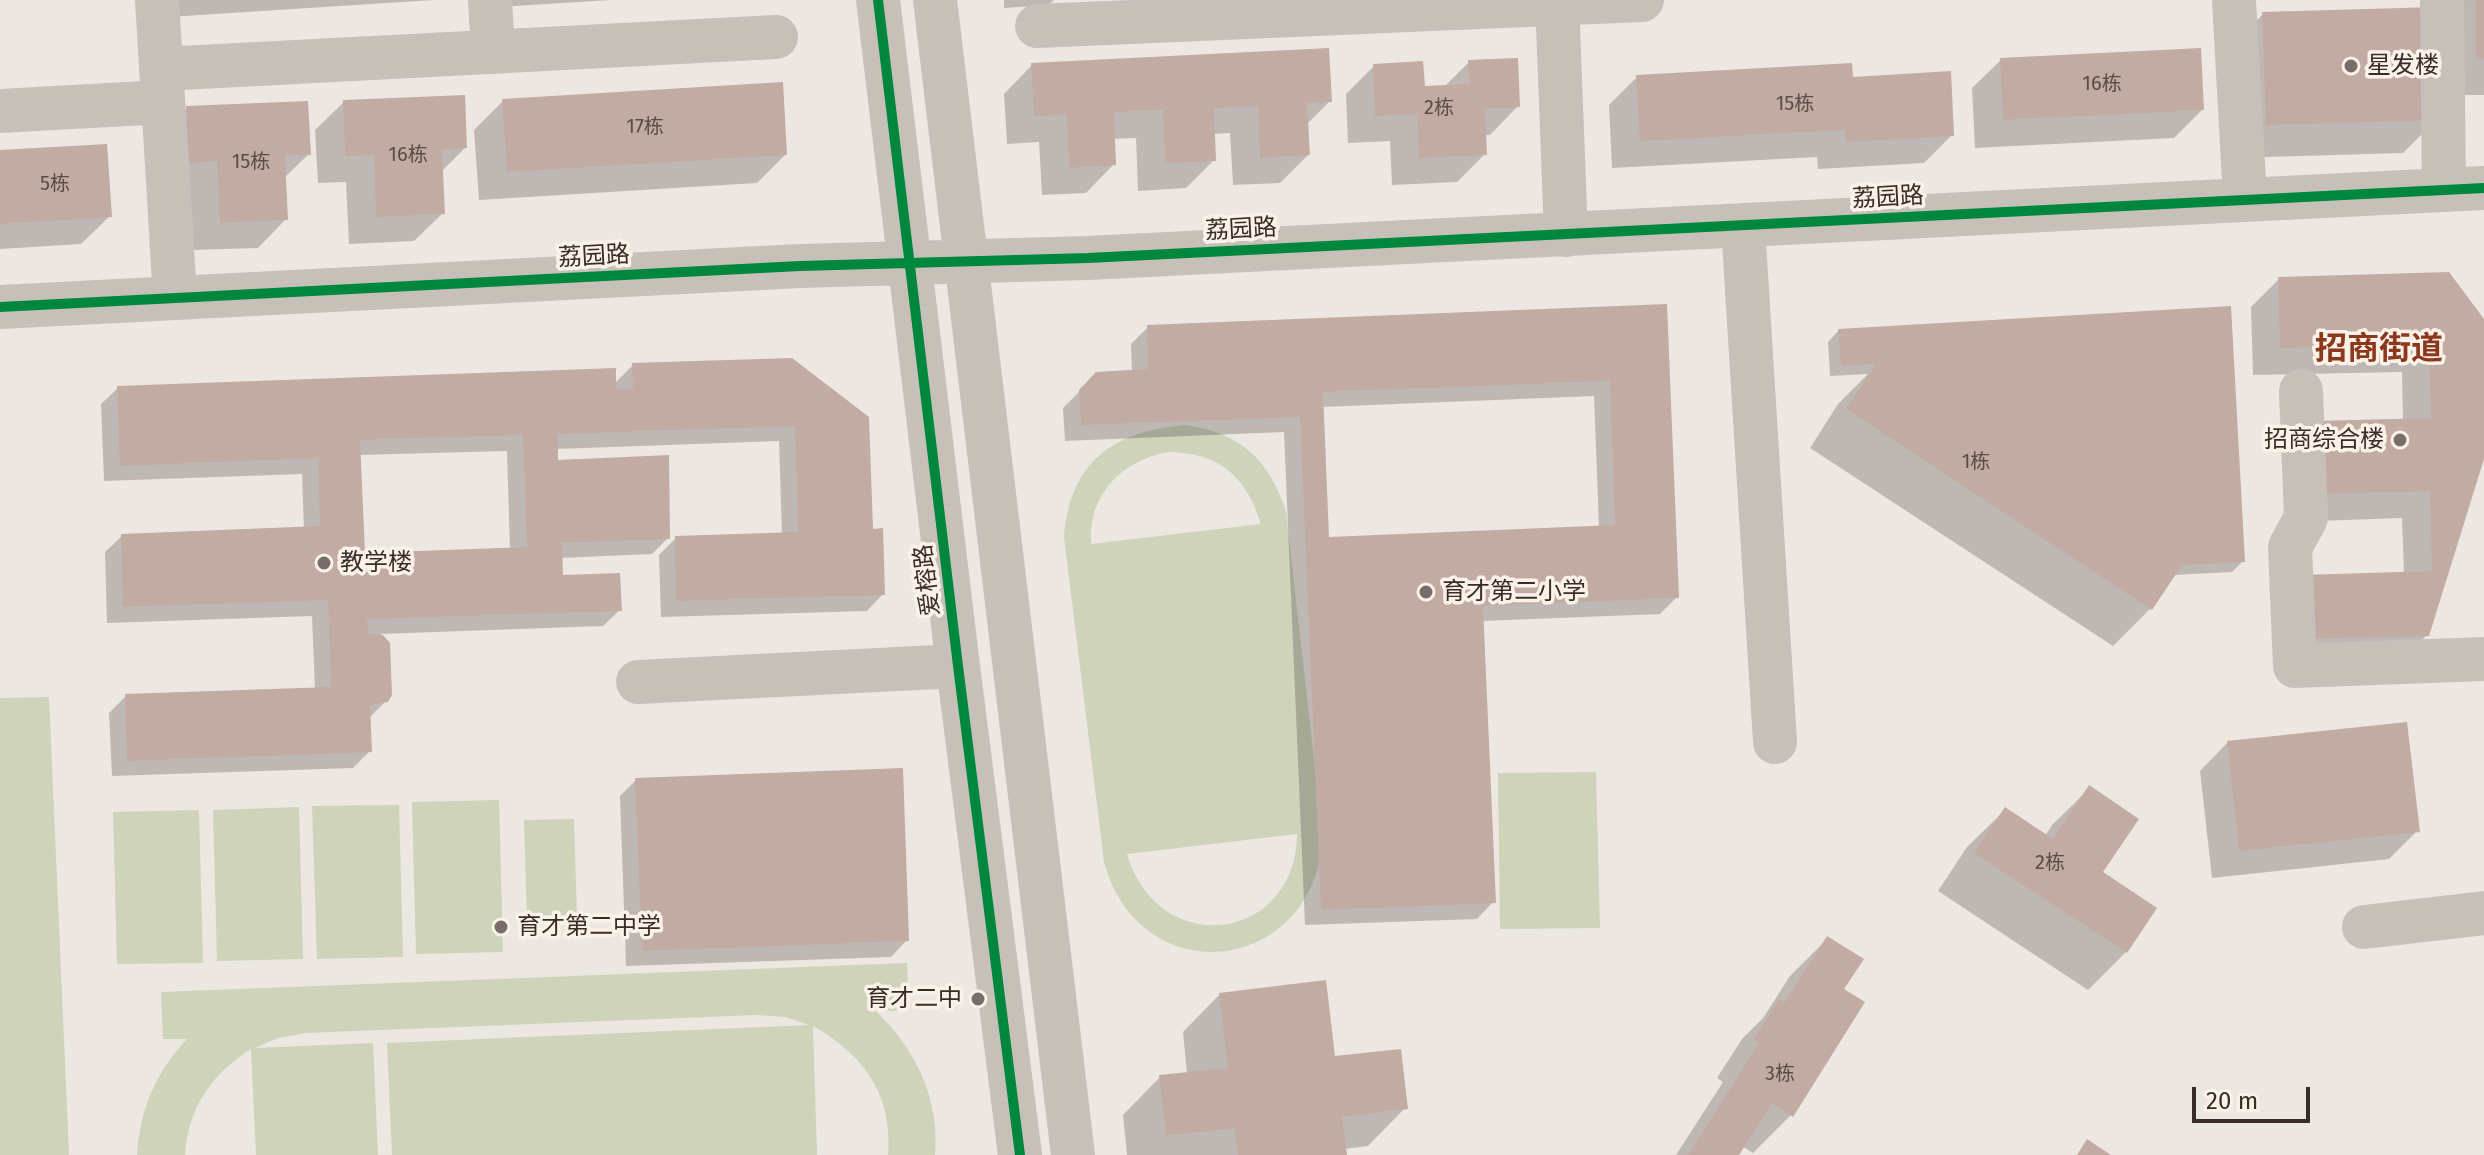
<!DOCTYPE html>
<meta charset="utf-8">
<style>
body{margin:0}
#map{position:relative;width:2484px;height:1155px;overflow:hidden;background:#ede7e1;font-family:"Fira Sans",sans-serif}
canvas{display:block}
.scale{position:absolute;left:2192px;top:1087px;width:118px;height:36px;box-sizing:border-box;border:4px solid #382d28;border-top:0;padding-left:10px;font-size:24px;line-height:28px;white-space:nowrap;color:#382d28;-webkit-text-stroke:6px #faf2e8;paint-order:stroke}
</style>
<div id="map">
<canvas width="2484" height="1155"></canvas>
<div class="scale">20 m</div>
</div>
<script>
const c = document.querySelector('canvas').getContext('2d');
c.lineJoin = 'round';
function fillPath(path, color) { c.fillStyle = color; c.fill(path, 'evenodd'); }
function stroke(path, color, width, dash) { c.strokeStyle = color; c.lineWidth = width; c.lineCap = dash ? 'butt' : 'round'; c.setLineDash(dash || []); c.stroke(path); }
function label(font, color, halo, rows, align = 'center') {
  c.font = font + ' "Fira Sans","Noto Sans SC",sans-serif'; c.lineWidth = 7; c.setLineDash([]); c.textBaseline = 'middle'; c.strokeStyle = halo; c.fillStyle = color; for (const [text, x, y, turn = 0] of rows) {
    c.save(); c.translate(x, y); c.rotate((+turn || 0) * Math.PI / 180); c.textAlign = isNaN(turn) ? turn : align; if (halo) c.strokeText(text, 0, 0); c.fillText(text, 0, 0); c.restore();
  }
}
const green = new Path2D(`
 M1185 425C1240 433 1268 458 1286 511L1323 839C1312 976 1140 994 1104 862L1064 537C1070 462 1113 431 1185 425ZM1167 452C1219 452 1246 476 1261 524L1091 544C1088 495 1120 462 1167 452ZM1297 834C1296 943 1158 960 1127 854Z
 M49 697 69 1155H0V698Z
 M1596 772 1600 928 1500 929 1498 773Z
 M499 800 503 952 416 954 412 802Z
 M399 805 403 957 317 959 312 806Z
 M299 807 303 959 217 961 213 810Z
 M199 810 203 963 117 964 113 812Z
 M574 819 577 917 527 919 524 820Z
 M907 963 909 1010 876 1011C916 1050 940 1099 935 1155H888C893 1095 864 1055 813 1026L817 1155H392L387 1043 809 1025 785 1017 757 1015 306 1033 278 1038 255 1048 373 1043 378 1155H256L251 1049C212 1074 188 1107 185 1155H137C140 1109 156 1072 187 1039H163L161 992Z`);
const shadow = new Path2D(`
 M152 0H434L153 18Z
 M482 0H611L483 8Z
 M1004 0H1054L1048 5 1004 8Z
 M2441 0H2484V95H2440Z
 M2263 14 2437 119 2403 153 2233 158 2229 48Z
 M2001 60 2202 110 2174 138 1975 148 1972 88Z
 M1469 62 1518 106 1490 135H1484L1485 154 1457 182 1392 185 1390 141 1348 143 1346 94 1374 66 1423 88 1444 87Z
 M1032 65 1330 101 1306 125 1308 155 1280 183 1233 185 1230 133 1213 134 1214 160 1186 188 1138 191 1136 138 1113 139 1114 164 1086 193 1042 195 1039 142 1007 144 1004 94Z
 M1637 77 1851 79 1952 135 1924 163 1818 169 1817 157 1612 168 1609 105Z
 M503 101 785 155 757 183 479 200 474 130Z
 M344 102 465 148 441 172 443 213 414 241 349 244 346 182 318 183 315 130Z
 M187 108 309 154 284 178 286 219 258 248 192 250 159 136Z
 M0 152 110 216 81 244 0 249Z
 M2279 279 2484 322V453L2427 635 2398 663 2276 667 2404 574 2402 518 2290 522 2403 421 2402 372 2253 375 2251 307Z
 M1665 306 1677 597 1660 614 1482 621 1493 902 1477 919 1305 925 1284 432 1065 441 1063 408 1097 374 1132 372 1131 344 1148 327ZM1594 396 1599 528 1327 539 1322 407Z
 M1839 330 2243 561 2232 572 2173 575 2150 609 2113 646 1810 448 1838 404 1868 374 1830 376 1828 342Z
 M792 360 871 531 883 594 867 611 661 617 659 555 676 538 782 535 779 441 556 449V463L668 538 652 554 560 558 561 577 620 610 603 626 380 634 388 643 386 701 369 718 370 751 353 768 112 776 109 713 126 696 315 690 312 616 107 623 105 552 122 536 304 529 302 474 104 481 101 404 118 388 614 384 633 365ZM507 451 510 550 363 555 359 455Z
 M2228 742 2417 831 2389 859 2212 878 2200 771Z
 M636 780 907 940 891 957 626 966 620 796Z
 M2090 788 2101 873 2154 908 2126 952 2088 990 1938 891 1967 847 2005 810 2045 836 2052 825Z
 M1828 938 1842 990 1791 1115 1753 1153 1742 1146 1737 1155H1676L1723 1082 1717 1078 1742 1039 1763 1018 1790 976Z
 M1220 994 1334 1058 1405 1108 1368 1146 1344 1149 1345 1155H1127L1123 1115 1160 1077 1187 1074 1183 1032Z`);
const building = new Path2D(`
 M2476 0H2484V59H2476Z
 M2436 7 2439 120 2266 125 2262 12Z
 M1329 48 1332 102 1307 103 1310 155 1260 158 1258 106 1214 108 1216 161 1165 163 1163 110 1114 112 1116 165 1069 168 1067 115 1034 116 1031 63Z
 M2201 48 2204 110 2003 120 2000 58Z
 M1518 58 1520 107 1485 109 1487 155 1419 158 1417 114 1375 116 1373 64 1423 61 1425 86 1469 84 1468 60Z
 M1852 63 1853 77 1951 71 1954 136 1846 142 1845 130 1640 141 1636 75Z
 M783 82 787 155 507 172 502 99Z
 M465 95 467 148 442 150 445 214 376 217 374 155 345 156 343 100Z
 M308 101 311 155H285L288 220 220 223 217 161 189 163 186 106Z
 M107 144 112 217 0 224V150Z
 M2449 272 2484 319V459L2429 636 2304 639 2302 575 2432 571 2430 491 2318 494 2316 421 2431 418 2429 344 2280 348 2278 277Z
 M1667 304 1679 598 1483 606 1496 903 1321 910 1300 417 1081 425 1079 390 1096 372 1148 369 1147 325ZM1610 381 1615 525 1329 537 1323 392Z
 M2231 306 2245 562 2182 565 2152 610 1846 409 1876 364 1841 366 1838 329Z
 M792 358 869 417 873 529 883 528 885 595 676 601 675 536 798 532 795 426 558 434V460L669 455 670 539 562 543 563 575 620 573 622 611 367 619 368 633 383 635 390 643 392 695 388 702 370 705 372 752 127 761 125 694 331 687 328 600 123 607 121 534 320 526 318 458 120 466 117 386 616 368V389H633L632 363ZM523 435 527 547 365 553 360 440Z
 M2407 722 2420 832 2239 851 2227 741Z
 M903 768 909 941 642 951 635 778Z
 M2089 785 2139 819 2103 872 2157 908 2127 953 1974 853 2005 807 2053 839Z
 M1827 936 1864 959 1844 989 1865 1002 1793 1117 1772 1104 1739 1155H1688L1759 1043 1753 1040 1779 999 1785 1002Z
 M1326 980 1335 1056 1401 1049 1408 1109 1342 1117 1347 1155H1238L1235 1128 1166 1136 1159 1075 1228 1068 1219 993Z
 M2087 1139 2111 1155H2077Z`);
const minor = new Path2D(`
 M157 0 175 298
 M490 0 493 52
 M878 0 958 666 1020 1155
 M935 0 1073 1155
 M1557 0 1566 235
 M2234 0 2245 200
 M2442 0 2444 190
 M1037 26 1642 0
 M161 69 776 37
 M0 111 163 102
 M1743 225 1775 742
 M0 307 800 266 1088 258 2484 188
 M2301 391 2306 518 2290 547 2295 666 2484 659
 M638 682 958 666
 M2364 927 2484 913`);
const cycleway = new Path2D(`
 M878 0 958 666 1020 1155
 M0 307 800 266 1088 258 2484 188`);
const markers = [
 [2351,66,8,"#776e69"],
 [2400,440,8,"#776e69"],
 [324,563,8,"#776e69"],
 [1426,592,8,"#776e69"],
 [501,927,8,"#776e69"],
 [978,999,8,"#776e69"]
];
const numberNames = [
 ["16栋",2102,84],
 ["15栋",1795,104],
 ["2栋",1439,108],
 ["17栋",645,127],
 ["16栋",408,155],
 ["15栋",251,162],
 ["5栋",55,184],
 ["1栋",1976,462],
 ["2栋",2050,863],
 ["3栋",1780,1074]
];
const poiNames = [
 ["星发楼",2367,66],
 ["招商综合楼",2384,440,"right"],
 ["教学楼",340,563],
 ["育才第二小学",1442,592],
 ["育才第二中学",517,927],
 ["育才二中",962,999,"right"]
];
const streetNames = [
 ["荔园路",1888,198,-3],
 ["荔园路",1241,230,-3],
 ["荔园路",594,257,-3],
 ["爱榕路",928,580,-97]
];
const districtNames = [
 ["招商街道",2379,350]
];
fillPath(green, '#ced3ba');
fillPath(shadow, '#0003');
fillPath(building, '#c2aba2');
stroke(minor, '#c7c0b9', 44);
stroke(cycleway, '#00873e', 10);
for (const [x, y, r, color] of markers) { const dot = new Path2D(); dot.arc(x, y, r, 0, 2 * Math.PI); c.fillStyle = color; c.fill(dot); stroke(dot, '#faf2e8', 3); }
label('20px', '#5a4c46', null, numberNames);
label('24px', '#382d28', '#faf2e8', poiNames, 'left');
label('24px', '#382d28', '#faf2e8', streetNames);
label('bold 32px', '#8b381c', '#faf2e8', districtNames);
</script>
